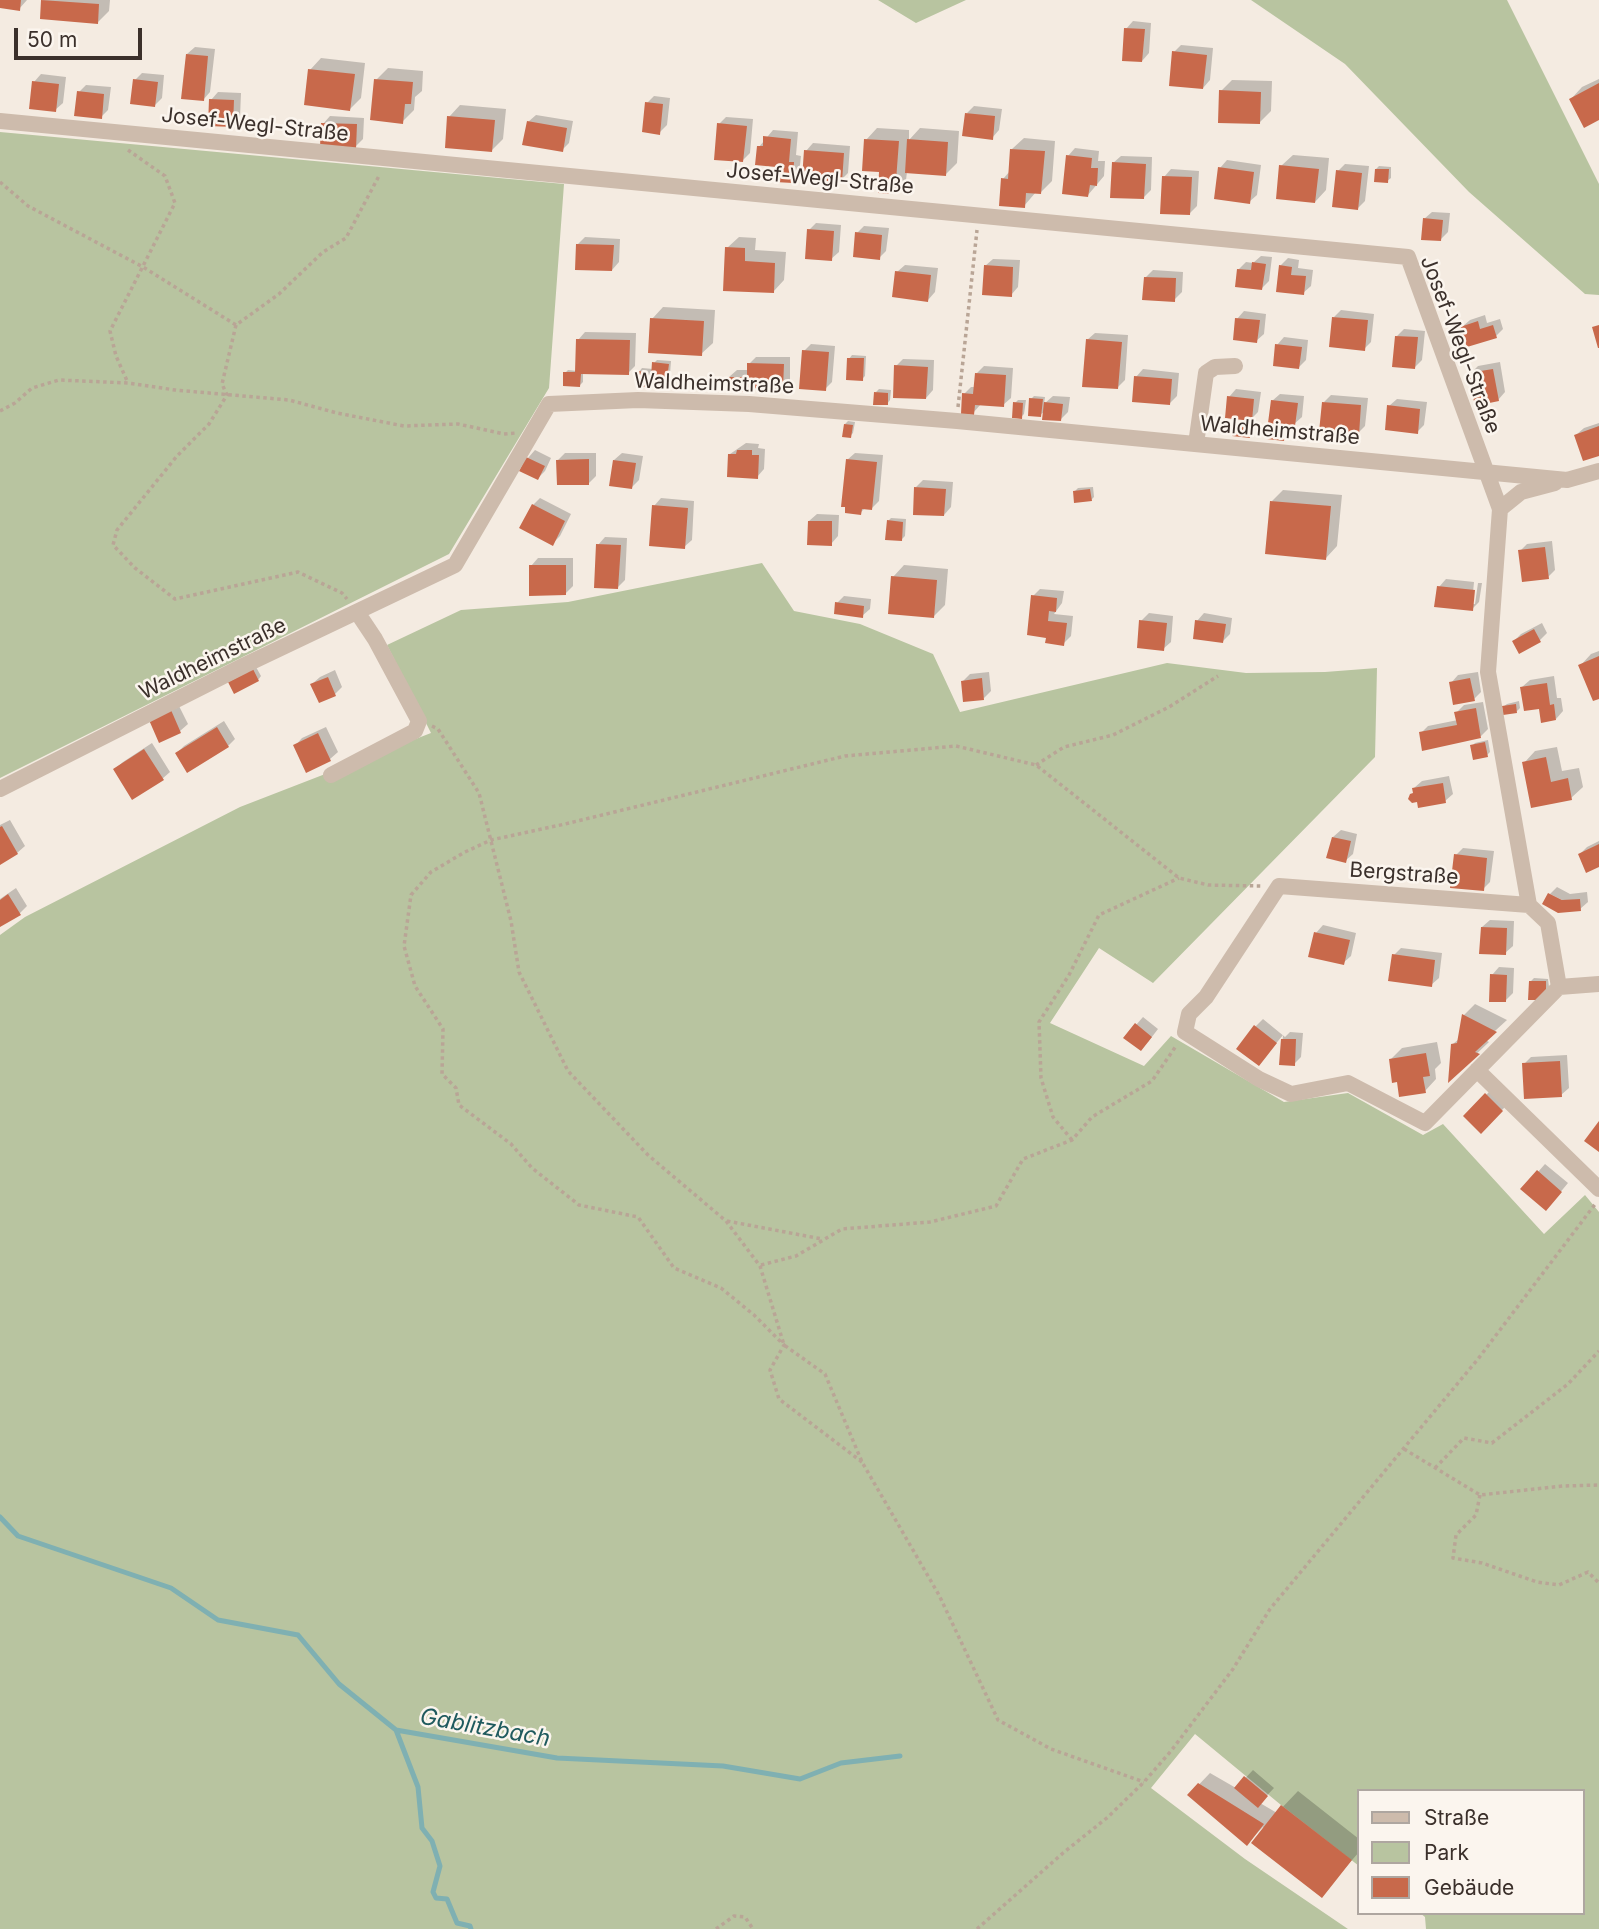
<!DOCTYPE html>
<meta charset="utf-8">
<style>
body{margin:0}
#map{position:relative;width:1599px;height:1929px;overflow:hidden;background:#f4ebe1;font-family:Inter,sans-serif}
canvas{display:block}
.legend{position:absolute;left:1357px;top:1789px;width:228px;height:126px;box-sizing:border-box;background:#fbf5ee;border:2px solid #aea6a0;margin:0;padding:9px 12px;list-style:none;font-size:21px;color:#3b302b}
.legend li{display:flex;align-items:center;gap:14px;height:35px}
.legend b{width:35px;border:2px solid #aea6a0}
.scale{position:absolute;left:14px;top:28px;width:128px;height:32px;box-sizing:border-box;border:4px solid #3b302b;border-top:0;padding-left:9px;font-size:21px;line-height:24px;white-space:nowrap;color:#3b302b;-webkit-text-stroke:5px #fbf5ee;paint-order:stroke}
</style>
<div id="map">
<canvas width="1599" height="1929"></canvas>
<ul class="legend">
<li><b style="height:9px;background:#cdbbac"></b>Straße</li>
<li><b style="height:19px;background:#b8c4a0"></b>Park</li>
<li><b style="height:19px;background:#c8694b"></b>Gebäude</li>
</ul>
<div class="scale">50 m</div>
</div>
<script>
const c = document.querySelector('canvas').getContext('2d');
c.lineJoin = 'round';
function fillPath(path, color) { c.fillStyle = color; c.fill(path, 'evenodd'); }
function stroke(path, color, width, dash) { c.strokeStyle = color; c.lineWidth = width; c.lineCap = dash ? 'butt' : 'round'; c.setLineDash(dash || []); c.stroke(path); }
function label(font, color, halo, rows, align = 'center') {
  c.font = font + ' Inter,sans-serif'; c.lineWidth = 5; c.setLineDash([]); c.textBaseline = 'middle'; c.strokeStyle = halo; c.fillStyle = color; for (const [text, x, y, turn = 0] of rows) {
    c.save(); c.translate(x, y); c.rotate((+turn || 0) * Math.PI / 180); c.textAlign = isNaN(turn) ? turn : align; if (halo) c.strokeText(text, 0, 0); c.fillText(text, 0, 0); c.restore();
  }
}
const green = new Path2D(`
 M878 0H966L916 23Z
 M1251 0H1507L1599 184V295L1585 294 1469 192 1345 64Z
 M0 132 564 184 549 388 449 554 0 778Z
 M762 563 794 611 860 624 933 654 960 712 1167 663 1246 673 1325 672 1377 668 1375 757 1153 983 1099 948 1050 1023 1144 1066 1171 1036 1284 1102 1348 1093 1423 1135 1443 1124 1544 1234 1585 1195 1599 1212V1929H1426L1425 1917 1420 1913H1583V1791H1359V1866L1281 1805 1195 1734 1151 1788 1245 1859 1348 1929H0V935L25 917 240 807 431 733 387 645 461 610 568 602Z`);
const shadow = new Path2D(`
 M0 0H27L19 9 0 6Z
 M43 0H110L109 11 97 23 42 18Z
 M1133 21 1151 23 1149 53 1142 61 1126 29Z
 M1181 45 1213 48 1210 80 1203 88 1174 52Z
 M195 47 215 49 210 92 203 100 187 54Z
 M321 58 365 63 361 98 350 109 310 70Z
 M388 68 423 71 422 91 415 97 414 110 402 122 376 80Z
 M142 73 164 75 162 98 155 105 135 80Z
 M41 74 66 77 63 103 55 110 34 82Z
 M1599 79V118L1571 99 1582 87Z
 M1232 80 1272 81 1271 111 1259 123 1221 91Z
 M86 85 111 87 108 110 101 117 79 92Z
 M218 92 241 93 240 118 232 125 211 100Z
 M654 96 670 98 667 125 659 133 647 103Z
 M460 105 506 109 503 139 492 150 449 117Z
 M974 106 1002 109 999 130 992 138 967 113Z
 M536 115 573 121 569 143 562 150 528 122Z
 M330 116 364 118 363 139 355 147 323 124Z
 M726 117 753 119 750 153 743 160 719 124Z
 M877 128 909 130V140L920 128 959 131 957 163 945 175 907 172 906 180 894 192 866 140Z
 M773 130 798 132 796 155 801 156 799 174 792 181 759 147Z
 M1024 138 1055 141 1052 181 1040 193 1036 192 1024 206 1003 179 1010 171 1012 149Z
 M813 143 850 146 848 173 841 180 806 151Z
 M1075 148 1099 151 1098 161H1105L1104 176 1088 195 1068 156Z
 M1293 155 1329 158 1326 190 1315 202 1281 166Z
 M1121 156 1152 157 1151 190 1144 197 1113 163Z
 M1227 160 1261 165 1257 195 1249 202 1220 168Z
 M1345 164 1369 166 1365 201 1358 208 1338 171Z
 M1379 166 1391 167V178L1387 181 1376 169Z
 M1171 169 1199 171 1197 206 1190 213 1164 177Z
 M1432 212 1450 213 1448 232 1441 239 1424 219Z
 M816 223 841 225 839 252 831 259 809 230Z
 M864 226 889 228 886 251 879 258 857 233Z
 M585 237 620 239 619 262 612 270 577 245Z
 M739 237 756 238 755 250 786 252 784 280 773 292 727 248Z
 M1261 256 1272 257 1269 281 1262 288 1238 270 1246 262 1253 263Z
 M1288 258 1299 260 1298 268 1313 270 1311 286 1303 293 1280 266Z
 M993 259 1020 260 1018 287 1011 295 985 266Z
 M905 265 938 268 935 292 928 300 897 272Z
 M1153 270 1183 272 1182 292 1174 300 1145 278Z
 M663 307 715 310 713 343 701 354 652 319Z
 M1341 310 1374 314 1371 342 1364 349 1334 317Z
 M1244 311 1266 314 1264 334 1256 341 1237 319Z
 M1485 315 1487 323 1500 319 1503 329 1496 336 1462 327 1470 320Z
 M1404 329 1425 331 1422 360 1415 367 1397 336Z
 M585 332 636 333 635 366 628 373 583 372V382L580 385 565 373 568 370 577 371 578 340Z
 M1095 333 1128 335 1125 380 1117 388 1087 340Z
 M1284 337 1308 340 1306 360 1299 367 1277 345Z
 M811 344 835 346 832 382 825 389 804 351Z
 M852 355 866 356 865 376 862 379 849 359Z
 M756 357H790V380L782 387H750L746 390 729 377 737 370H749V364Z
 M903 359 934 360 933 390 926 398 896 366Z
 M657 360 671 361 670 374 667 377 650 375V382L647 385 639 372 642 368 653 369 654 363Z
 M1500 362 1505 392 1498 400 1470 374 1478 366Z
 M984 366 1013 368 1011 398 1003 405 981 404 973 413 964 394 971 387H975L976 374Z
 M1143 369 1179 373 1177 396 1170 403 1136 377Z
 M879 389 891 390 890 400 887 404 876 392Z
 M1236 389 1261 392 1258 412 1251 419 1229 397Z
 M1280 394 1304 396 1302 417 1294 424 1272 401Z
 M1331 395 1368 398 1365 426 1358 433 1324 402Z
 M1034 396 1045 397 1044 404 1053 396 1070 397 1068 412 1061 419 1045 411 1040 415 1031 399Z
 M1397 399 1427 402 1424 425 1417 432 1389 406Z
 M1018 400H1026L1024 414 1021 417 1015 403Z
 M848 421 855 422 853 433 850 436 845 424Z
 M1599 423V454L1576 435 1584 428Z
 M1238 424 1253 426 1252 433 1249 436 1235 427Z
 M1273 427 1287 428 1286 436 1283 439 1269 430Z
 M746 443 759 444 758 448 765 449 764 469 757 477 730 454Z
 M535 450 551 458 545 471 538 478 522 470 528 458Z
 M565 453H596V476L589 483 558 460Z
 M622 453 643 456 639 480 632 487 614 460Z
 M855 453 883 455 879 501 872 508 866 507 860 513 847 460Z
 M923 480 953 482 951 507 944 515 916 487Z
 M1093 487 1094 497 1091 500 1074 492 1078 488Z
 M1283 490 1342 495 1337 546 1326 558 1272 501Z
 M540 498 571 514 560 536 553 543 533 505Z
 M661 498 694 501 692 540 684 547 654 506Z
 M817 514 839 515 838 536 831 544 809 521Z
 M891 518 906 519 905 536 902 539 888 521Z
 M605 537 627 538 625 580 618 587 598 545Z
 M1552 541 1555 570 1548 577 1520 551 1527 544Z
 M538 558H573V586L565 594 531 566Z
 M904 565 948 569 945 605 933 617 893 577Z
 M1446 579 1474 582 1472 604H1475L1478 583H1482L1479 602 1472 609 1439 587Z
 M1040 589 1064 591 1062 603 1054 614 1073 616 1071 636 1063 644 1048 636 1033 596Z
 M844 596 871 599 870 609 862 616 837 603Z
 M1149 613 1173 616 1171 642 1163 649 1141 621Z
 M1204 613 1232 618 1230 634 1223 641 1197 621Z
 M1542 623 1547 633 1540 640 1519 651 1514 641 1521 634Z
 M1599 651V697L1580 666 1591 654Z
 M256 667 261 676 258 680 230 682Z
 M335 670 342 687 335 694 312 684 320 677Z
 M989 672 991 691 984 698 963 681 970 674Z
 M1478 672 1481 692 1474 699 1451 683 1458 675Z
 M1554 676 1557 698H1561L1563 711 1556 719 1522 687 1530 680Z
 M1519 701 1520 708 1517 711 1503 707 1507 704Z
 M1483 702 1488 729 1481 736 1421 733 1428 726 1458 720 1456 713 1464 705Z
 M178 704 188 724 180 731 160 741 151 721Z
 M224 721 235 739 228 746 177 753 184 746Z
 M326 727 338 752 330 759 306 771 295 746 302 738Z
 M1488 740 1490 752 1487 755 1472 746 1475 743Z
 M152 743 170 772 162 779 115 769 123 762Z
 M1557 747 1562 771 1579 768 1583 787 1571 798 1524 763 1535 751Z
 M1449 776 1453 794 1445 801 1415 792 1414 788 1422 781Z
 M10 820 25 846 17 853 0 861V825Z
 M1341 830 1357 834 1353 854 1345 861 1333 837Z
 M1599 841V865L1580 854 1587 847Z
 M1463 848 1494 851 1490 882 1483 889 1456 855Z
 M1557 887 1570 894 1587 892 1588 902 1580 909 1550 894Z
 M16 888 27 906 20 913 0 924V899Z
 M1490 920 1514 921 1513 946 1505 953 1482 927Z
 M1323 925 1356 933 1351 956 1343 963 1316 933Z
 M1401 948 1442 953 1439 978 1431 985 1394 955Z
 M1499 967 1514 968 1513 993 1505 1001 1492 975Z
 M1534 978 1548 979 1549 987 1537 998 1531 981Z
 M1475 1004 1507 1020 1485 1040 1489 1042 1450 1079 1453 1044 1460 1038 1464 1015Z
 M1143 1017 1158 1029 1148 1042 1136 1025Z
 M1263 1019 1285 1037 1290 1032 1303 1033 1301 1057 1294 1064H1281L1283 1035 1259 1064 1255 1027Z
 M1437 1042 1441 1063 1435 1069 1436 1079 1425 1091 1398 1080 1390 1060 1402 1048Z
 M1567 1055 1569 1088 1561 1095 1524 1064 1531 1057Z
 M1493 1088 1509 1103 1481 1131 1465 1116Z
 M1545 1164 1568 1183 1553 1201 1523 1189Z
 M1253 1770 1274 1788 1260 1803 1277 1813 1298 1791 1359 1839V1852L1322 1895 1263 1827 1247 1843 1189 1795 1210 1773 1236 1788Z`);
const stream = new Path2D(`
 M0 1517 18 1536 171 1588 218 1620 298 1635 339 1684 396 1730 557 1758 723 1766 800 1779 841 1763 900 1756
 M396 1730 418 1787 422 1828 432 1841 440 1866 433 1892 436 1898 447 1899 457 1923 470 1926 471 1929`);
const building = new Path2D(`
 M0 0H21L20 11 0 8Z
 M41 0 99 4 98 24 40 19Z
 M1124 28 1145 29 1142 62 1122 61Z
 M1172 51 1207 55 1203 89 1169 86Z
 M186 54 208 56 204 101 181 99Z
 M308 69 355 74 350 111 304 105Z
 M133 79 158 82 155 107 130 104Z
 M374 79 413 82 411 104H405L403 124 370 120Z
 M32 81 59 84 56 112 29 109Z
 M1599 83V120L1584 128 1569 99Z
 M1219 90 1261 92 1260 124 1218 123Z
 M77 91 104 94 102 119 74 116Z
 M209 99 234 100 233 127 208 126Z
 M645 102 663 104 660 135 642 132Z
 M965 113 995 116 993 140 962 136Z
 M447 116 495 120 492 152 445 148Z
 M527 121 567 128 563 152 522 145Z
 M321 123 357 124 356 149 320 147Z
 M717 123 747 126 743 162 714 160Z
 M763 136 791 139 789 162H794L793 183 775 182 776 167 755 165 757 146H763Z
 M864 139 899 141 895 194 878 193 879 172 862 171Z
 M907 139 948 142 946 176 905 173Z
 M1010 149 1045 151 1041 194 1026 193 1025 208 999 206 1001 178 1008 179Z
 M804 150 844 153 842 182 802 179Z
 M1066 155 1092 158 1091 168H1098L1097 186 1090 185 1088 197 1062 194Z
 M1112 162 1146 164 1144 199 1110 198Z
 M1279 165 1319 169 1315 203 1276 199Z
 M1218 167 1254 172 1250 204 1214 199Z
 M1375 169H1389L1388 183 1374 182Z
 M1336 170 1362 173 1358 210 1332 207Z
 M1162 176 1192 177 1190 215 1160 214Z
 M1423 218 1443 220 1441 241 1421 240Z
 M807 229 834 231 832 261 805 259Z
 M855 232 882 235 880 260 853 257Z
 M576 244 614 245 612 271 575 270Z
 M725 247 745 248V261L775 263 774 293 723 291Z
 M1252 262 1266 264 1262 290 1235 287 1237 269 1251 270Z
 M984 265 1013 267 1012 297 982 295Z
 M1279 265 1292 267 1291 275 1306 276 1304 295 1276 292Z
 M895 271 931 275 928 302 892 297Z
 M1144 277 1176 278 1175 302 1142 300Z
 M1332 317 1368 320 1365 351 1329 347Z
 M650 318 704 321 702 356 648 353Z
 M1235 318 1260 320 1257 343 1233 340Z
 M1478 321 1480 329 1493 325 1497 338 1467 347 1460 327Z
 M1599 325V348H1598L1592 327Z
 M1395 336 1418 337 1415 369 1392 367Z
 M576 339 630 340 629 375 581 374 580 387 563 386V372H575Z
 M1086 339 1122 342 1118 389 1082 387Z
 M1275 344 1302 347 1299 369 1273 366Z
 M802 350 829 352 826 391 799 389Z
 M847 358H864L863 381 846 380Z
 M652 362 669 364 667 379 651 377Z
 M747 363 784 364 783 389 747 388V392H727V377H747Z
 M894 365 928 367 926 399 893 398Z
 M1493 369 1499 401 1475 406 1468 373Z
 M637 371 648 372V387L637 386Z
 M975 373 1006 375 1004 407 975 405 974 415 961 414 962 393 973 394Z
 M1134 376 1172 379 1170 405 1132 402Z
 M874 392 888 393V405H873Z
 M1227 396 1254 399 1252 421 1225 418Z
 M1029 398 1043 399 1041 417 1028 416Z
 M1271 400 1298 403 1295 426 1268 423Z
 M1013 402 1023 403 1022 419 1012 418Z
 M1044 402 1063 404 1061 421 1042 420Z
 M1322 402 1361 405 1359 435 1319 432Z
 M1387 405 1420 409 1418 434 1385 430Z
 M844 424 853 425 851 438 842 437Z
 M1233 426 1251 428 1250 438 1232 436Z
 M1599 426V456L1583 461 1574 435Z
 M1268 429 1285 431 1284 441 1267 439Z
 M737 450H752V455H759L758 479 727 477 728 454H736Z
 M526 457 545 466 538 480 519 471Z
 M589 459V485H557L556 460Z
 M846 459 877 462 872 510 862 509 861 515 845 513V507H841Z
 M613 460 636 463 632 489 609 486Z
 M914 487 946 489 944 516 913 515Z
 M1090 489 1092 501 1074 503 1073 491Z
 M1270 501 1331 506 1326 560 1265 554Z
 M532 504 565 521 553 546 519 528Z
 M652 505 688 508 685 549 649 546Z
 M887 520 903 522 902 541 885 540Z
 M808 521H832V546L807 545Z
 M596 544 621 545 618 589 594 588Z
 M1545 547 1549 579 1522 582 1518 550Z
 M529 565H566V595L529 596Z
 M891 576 937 580 934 618 888 614Z
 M1437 586 1475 590 1473 611 1434 607Z
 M1031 595 1057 598 1056 612 1049 611 1048 621 1067 623 1064 646 1045 643 1046 638 1027 635Z
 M835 602 864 606 863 618 834 614Z
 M1139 620 1167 623 1164 651 1137 648Z
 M1195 620 1226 624 1223 643 1193 639Z
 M1534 629 1541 642 1519 654 1512 641Z
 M1599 656V699L1593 701 1578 665Z
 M253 669 259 681 234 694 228 682Z
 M328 677 336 696 319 703 310 684Z
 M982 678 984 700 963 702 961 681Z
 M1470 678 1475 701 1453 705 1449 682Z
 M1547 683 1550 705 1554 704 1556 720 1541 723 1539 709 1524 711 1520 687Z
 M1516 704 1517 713 1503 715 1502 706Z
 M1476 708 1481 738 1422 751 1419 732 1457 725 1454 712Z
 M171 710 181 733 159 743 149 720Z
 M217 727 229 747 187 773 175 753Z
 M318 733 331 761 306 773 293 745Z
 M1485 742 1488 757 1473 760 1470 745Z
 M144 749 164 780 132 800 113 769Z
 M1546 757 1551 782 1568 778 1572 800 1531 808 1522 762Z
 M1443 783 1446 803 1418 808 1417 802 1412 803 1408 799 1410 794 1413 793 1412 788Z
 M2 826 18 854 0 865V827Z
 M1332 837 1351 841 1346 863 1326 858Z
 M1599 844V867L1586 873 1578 854Z
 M1454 854 1487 858 1484 891 1450 888Z
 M1548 893 1562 900 1580 899 1581 911 1558 913 1542 904Z
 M8 894 21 915 0 927V900Z
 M1481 927 1507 928 1506 955 1479 954Z
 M1314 932 1350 940 1344 965 1308 957Z
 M1392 954 1435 960 1432 987 1388 981Z
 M1490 974 1507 975 1506 1002H1489Z
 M1529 981H1546V992L1538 1000H1528Z
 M1462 1014 1497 1032 1475 1052 1480 1054 1448 1083 1451 1044 1457 1043Z
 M1135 1023 1152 1037 1141 1051 1123 1038Z
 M1254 1025 1277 1043 1259 1066 1236 1049Z
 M1281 1039H1296L1295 1066 1279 1065Z
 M1426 1053 1430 1076 1423 1077 1426 1093 1399 1097 1397 1082 1392 1083 1389 1059Z
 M1560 1061 1562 1097 1524 1099 1522 1063Z
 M1485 1093 1503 1111 1481 1134 1463 1116Z
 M1599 1121V1152L1584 1141Z
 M1537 1170 1562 1192 1546 1211 1520 1189Z
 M1244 1776 1268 1796 1258 1808 1234 1788Z
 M1198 1783 1264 1824 1247 1846 1187 1795Z
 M1281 1805 1352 1860 1322 1898 1251 1843Z`);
const path = new Path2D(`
 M128 150 165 176 175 203 110 331 116 356 128 383
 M0 182 28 206 143 267 236 325 279 294 323 252 346 238 380 174
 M236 325 222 384 227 395 209 424 177 456 117 530 113 545 135 568 175 599 298 572 342 593 347 599
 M958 407 977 230
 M0 411 15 403 32 388 59 380 128 383 175 390 289 400 337 413 404 426 458 424 504 434 516 433
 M432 726 438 729 479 793 511 921 519 972 568 1071 648 1155 726 1221 760 1266 784 1345 825 1374 862 1462 939 1595 998 1720 1051 1749 1144 1782
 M1036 765 1064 747 1113 735 1169 707 1218 676
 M1072 1140 1053 1117 1041 1078 1039 1022 1069 975 1099 915 1179 878
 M727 1221 822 1239
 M761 1265 796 1256 842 1229 930 1222 996 1206 1023 1159 1072 1140 1092 1117 1152 1081 1176 1046
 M1404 1449 1480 1495 1563 1486 1599 1485
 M862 1462 779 1399 770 1370 784 1345 754 1315 721 1288 674 1268 638 1217 579 1205 532 1168 511 1144 459 1105 456 1088 442 1074 443 1029 415 986 404 946 411 895 431 872 465 852 491 840 565 824 845 756 956 746 1036 765 1179 878 1208 885 1262 886
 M1435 1468 1464 1438 1492 1443 1568 1384 1599 1351
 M1480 1495 1476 1515 1456 1535 1453 1558 1482 1563 1537 1582 1559 1585 1588 1572 1599 1583
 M716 1929 734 1916 745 1917 753 1929
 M977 1929 1063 1853 1108 1817 1144 1782 1171 1751 1233 1669 1270 1609 1478 1359 1596 1203`);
const minor = new Path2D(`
 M0 121 1408 257 1500 509 1488 672 1529 905 1279 886 1206 997 1189 1014 1185 1032 1259 1079 1291 1094 1348 1083 1425 1123 1559 987 1599 984
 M1196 444 1206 373 1215 367 1235 366
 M1500 509 1521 492 1555 483
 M331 775 415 731 419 721 375 639 357 612
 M0 789 245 665 455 565 549 404 638 400 749 404 957 421 1567 480 1599 471
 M1529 905 1548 923 1559 987
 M1477 1070 1599 1189`);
const streetNames = [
 ["Josef-Wegl-Straße",255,125,6],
 ["Josef-Wegl-Straße",820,179,5],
 ["Josef-Wegl-Straße",1460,345,69],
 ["Waldheimstraße",714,384,2],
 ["Waldheimstraße",1280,431,5],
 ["Waldheimstraße",213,659,-26],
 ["Bergstraße",1404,874,4]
];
const waterNames = [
 ["Gablitzbach",485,1728,10]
];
fillPath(green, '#b8c4a0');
fillPath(shadow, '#0003');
stroke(stream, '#7fb0b2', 5);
fillPath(building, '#c8694b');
stroke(path, '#b9a596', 3.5, [3.5, 3.5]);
stroke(minor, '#cdbbac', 16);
label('21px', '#3b302b', '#fbf5ee', streetNames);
label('italic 23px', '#1f5a5e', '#fbf5ee', waterNames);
</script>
